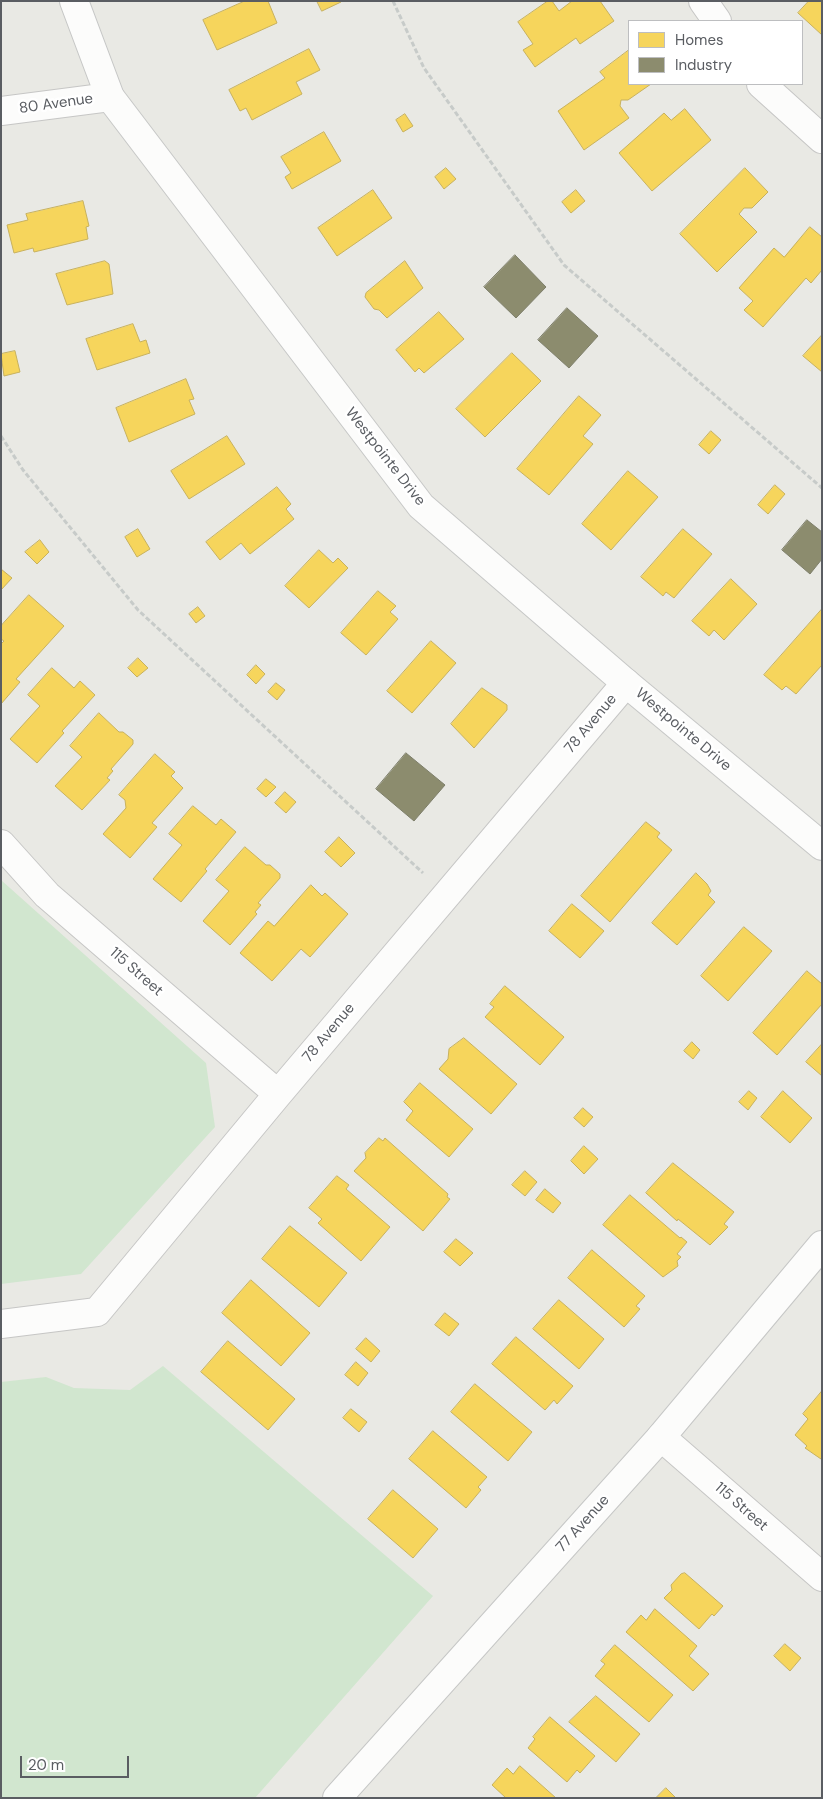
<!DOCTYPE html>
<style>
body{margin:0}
#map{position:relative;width:823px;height:1799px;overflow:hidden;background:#e9e9e4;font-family:"DM Sans",sans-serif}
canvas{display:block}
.frame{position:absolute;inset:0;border:2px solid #5a5d62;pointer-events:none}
.legend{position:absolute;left:628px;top:20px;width:175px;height:65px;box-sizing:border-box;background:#fff;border:1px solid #bdbec0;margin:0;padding:6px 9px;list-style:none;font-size:15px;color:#5a5d62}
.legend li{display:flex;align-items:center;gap:10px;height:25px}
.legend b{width:25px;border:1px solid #bdbec0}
.scale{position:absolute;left:20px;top:1756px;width:109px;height:22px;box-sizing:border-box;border:2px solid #5a5d62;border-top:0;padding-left:6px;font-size:15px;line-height:18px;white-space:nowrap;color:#5a5d62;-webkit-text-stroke:4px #fff;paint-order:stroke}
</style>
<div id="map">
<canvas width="823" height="1799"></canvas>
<div class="frame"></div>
<ul class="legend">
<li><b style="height:14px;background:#f6d55c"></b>Homes</li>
<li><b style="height:14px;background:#8c8c6e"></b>Industry</li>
</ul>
<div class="scale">20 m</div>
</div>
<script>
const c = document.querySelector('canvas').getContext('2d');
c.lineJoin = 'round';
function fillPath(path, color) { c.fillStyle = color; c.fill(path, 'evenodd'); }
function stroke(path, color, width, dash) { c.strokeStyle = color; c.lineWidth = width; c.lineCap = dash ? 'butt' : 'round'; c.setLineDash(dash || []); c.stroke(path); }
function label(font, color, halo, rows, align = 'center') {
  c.font = font + ' "DM Sans",sans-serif'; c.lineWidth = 5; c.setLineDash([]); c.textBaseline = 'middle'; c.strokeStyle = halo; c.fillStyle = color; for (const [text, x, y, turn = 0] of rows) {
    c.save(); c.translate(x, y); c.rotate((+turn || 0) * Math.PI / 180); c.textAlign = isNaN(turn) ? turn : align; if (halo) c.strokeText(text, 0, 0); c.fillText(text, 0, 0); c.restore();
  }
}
const green = new Path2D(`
 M1 880 206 1063 215 1127 81 1274 1 1284Z
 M163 1366 433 1596 255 1798H1V1382L46 1377 74 1388 130 1390Z`);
const homes = new Path2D(`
 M245 1H268L277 23 217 50 203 20Z
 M317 1H341V2L322 11Z
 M548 1H552L559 11 572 1H600L614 21 580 44 576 38 535 67 523 50 533 44 518 22Z
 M809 1H822V35L798 13Z
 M309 49 320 70 296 82 302 94 252 120 246 108 240 111 229 90Z
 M629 50V84H651L628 100H621L620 106 629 118 584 150 558 111 605 78 600 72Z
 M685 109 711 140 652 191 619 153 664 113 671 120Z
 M405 114 413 126 403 132 396 120Z
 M324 132 341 161 292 189 285 177 291 173 281 157Z
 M446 168 456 179 444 189 435 177Z
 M745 168 768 192 752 208H744L739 214 757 232 717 272 680 234Z
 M373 190 392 218 337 256 318 228Z
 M576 190 585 201 571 213 562 202Z
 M83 201 89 226 86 227 88 239 34 252 33 248 14 253 7 225 28 220 26 214Z
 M810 227 822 237V270L811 283 806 278 763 327 744 310 753 301 739 288 774 248 784 257Z
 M105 261 109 264 113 294 67 305 56 274Z
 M405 261 423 288 387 318 379 310 374 309 365 297 366 293Z
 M439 312 464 339 424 373 419 368 415 372 396 350Z
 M133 324 140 342 146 340 150 353 97 370 86 339Z
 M822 335V372L803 356Z
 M15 351 20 372 4 376 1 354Z
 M512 353 541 381 485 437 456 409Z
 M186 379 194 399 189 400 195 414 129 442 116 408Z
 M579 396 601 415 583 436 593 444 549 495 517 469Z
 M711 431 721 440 709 454 699 445Z
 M227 436 245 464 189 499 171 471Z
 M628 471 658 497 611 550 582 524Z
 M775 485 785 494 768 514 758 505Z
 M277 487 291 504 286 509 294 519 250 554 241 543 220 560 206 542Z
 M138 529 150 549 137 557 125 537Z
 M683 529 712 554 674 598 666 592 663 596 641 577Z
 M40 540 49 552 37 564 25 552Z
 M319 550 333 563 338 558 348 568 309 608 285 586Z
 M1 569 12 578 1 590Z
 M731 579 757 604 724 640 714 630 709 636 692 621Z
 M378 591 396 606 390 612 398 619 366 655 341 633Z
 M29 595 64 626 16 679 20 682 1 704V644L4 641 1 639V626Z
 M198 607 205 616 196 623 189 614Z
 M822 609V665L796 694 786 686 782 690 764 675Z
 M431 641 456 663 412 713 387 691Z
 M138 658 148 668 137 677 128 668Z
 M256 665 265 674 256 684 247 675Z
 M52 668 74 688 80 681 95 695 62 731 64 733 37 763 10 739 40 706 28 695Z
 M276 683 285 690 277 700 268 692Z
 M482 688 507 705V710L474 748 451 724Z
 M99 713 119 732H123L133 740V744L111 769 113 771 107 778 110 780 82 810 55 786 82 757 70 746Z
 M155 754 175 772 171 776 183 788 152 823 157 827 130 858 103 834 126 808 125 800 119 795Z
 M266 779 276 787 266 797 257 789Z
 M285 792 296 802 286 813 275 803Z
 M193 806 216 825 221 819 236 832 205 869 207 871 181 902 153 879 182 845 169 834Z
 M646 822 660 833 657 837 672 850 610 922 581 896Z
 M339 837 355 853 341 867 325 852Z
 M245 847 266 865H270L280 874V878L258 903 261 905 255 912 257 914 230 945 203 921 229 891 216 880Z
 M696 873 707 884 711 891 708 895 715 902 677 945 652 923Z
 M311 885 322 896 325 893 348 914 310 957 301 949 272 981 240 953 268 921 274 926Z
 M572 904 604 931 580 958 549 931Z
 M744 927 772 951 728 1001 701 976Z
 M807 971 822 984V1004L777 1055 753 1033Z
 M505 986 564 1037 540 1065 485 1017 494 1007 490 1004Z
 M464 1038 517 1084 491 1114 439 1069 448 1059 449 1049Z
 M692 1042 700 1050 693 1059 684 1051Z
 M822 1044V1076L806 1062Z
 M420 1083 473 1129 449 1157 406 1120 413 1111 404 1102Z
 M749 1091 757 1098 748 1110 739 1102Z
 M783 1091 812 1118 790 1143 761 1117Z
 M583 1108 593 1117 584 1127 574 1118Z
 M379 1138 383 1141 385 1138 448 1194 447 1197 450 1199 423 1231 354 1171 366 1158 365 1153Z
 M584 1146 598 1159 584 1174 571 1161Z
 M673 1163 734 1212 724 1224 728 1227 710 1245 678 1219 677 1221 646 1193Z
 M525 1171 537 1182 525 1196 512 1185Z
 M337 1176 349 1185 346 1189 390 1227 361 1261 318 1223 322 1219 309 1208Z
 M545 1189 561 1203 553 1213 536 1200Z
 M630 1195 680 1238 681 1237 687 1242 677 1254 681 1257 677 1261 678 1266 663 1277 603 1225Z
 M290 1226 347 1273 319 1307 262 1259Z
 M456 1239 473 1253 460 1266 444 1252Z
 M592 1250 645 1296 636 1306 640 1309 624 1327 568 1278Z
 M251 1280 310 1333 281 1366 222 1313Z
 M559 1300 604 1339 579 1369 533 1329Z
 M445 1313 459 1324 449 1336 435 1325Z
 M516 1337 573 1386 557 1404 554 1400 545 1410 492 1364Z
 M366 1338 380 1351 371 1362 356 1349Z
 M228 1341 295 1399 268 1430 201 1372Z
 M356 1362 368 1373 358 1386 345 1375Z
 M475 1384 532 1432 508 1461 451 1412Z
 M822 1391V1458L821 1459 805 1448 807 1446 795 1435 808 1419 803 1414Z
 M351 1409 367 1422 359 1432 343 1418Z
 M433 1431 487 1477 478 1487 481 1490 466 1508 409 1459Z
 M393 1490 438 1529 413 1558 368 1519Z
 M685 1573 723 1606 714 1616 712 1614 699 1629 664 1598 672 1590 671 1585 681 1574Z
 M655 1609 697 1646 689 1656 709 1674 693 1691 626 1632 641 1615 646 1620Z
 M785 1644 801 1658 790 1671 774 1656Z
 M615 1645 673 1695 649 1722 595 1676 605 1664 601 1661Z
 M596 1696 640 1734 616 1762 569 1722Z
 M550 1717 595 1756 580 1773 577 1770 567 1782 528 1748 535 1739 533 1737Z
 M520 1766 556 1798H506L492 1785 507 1768 513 1774Z
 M666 1788 676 1798H656Z`);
const industry = new Path2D(`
 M515 255 546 287 516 318 484 287Z
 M567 308 598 336 569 368 538 340Z
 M807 520 822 532V559L810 574 782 550Z
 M406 753 445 785 414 821 376 789Z`);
const path = new Path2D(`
 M393 1 424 68 564 265 822 488
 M1 436 23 470 138 610 423 873`);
const street = new Path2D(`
 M703 1 717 21
 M761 84 822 139
 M1 111 110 97
 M1 844 47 895 278 1094
 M1 1324 97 1312 278 1094 626 683
 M661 1437 822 1577`);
const secondary = new Path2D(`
 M74 1 110 97 421 506 626 683 822 846
 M337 1798 661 1437 822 1245`);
const streetNames = [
 ["80 Avenue",56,104,-8],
 ["Westpointe Drive",385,457,52],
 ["78 Avenue",591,724,-50],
 ["Westpointe Drive",683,730,40],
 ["115 Street",136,972,41],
 ["78 Avenue",329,1033,-50],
 ["115 Street",741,1507,41],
 ["77 Avenue",583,1524,-48]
];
fillPath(green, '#d1e6cf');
fillPath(homes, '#f6d55c');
stroke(homes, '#c7b15e', 1);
fillPath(industry, '#8c8c6e');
stroke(industry, '#7d7e6a', 1);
stroke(street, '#c6c6c5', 30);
stroke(secondary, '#c6c7c6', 30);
stroke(path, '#c7cbc9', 3, [5, 2.5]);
stroke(street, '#fcfcfb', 28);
stroke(secondary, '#fcfcfb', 28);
label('15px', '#5a5d62', '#fff', streetNames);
</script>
